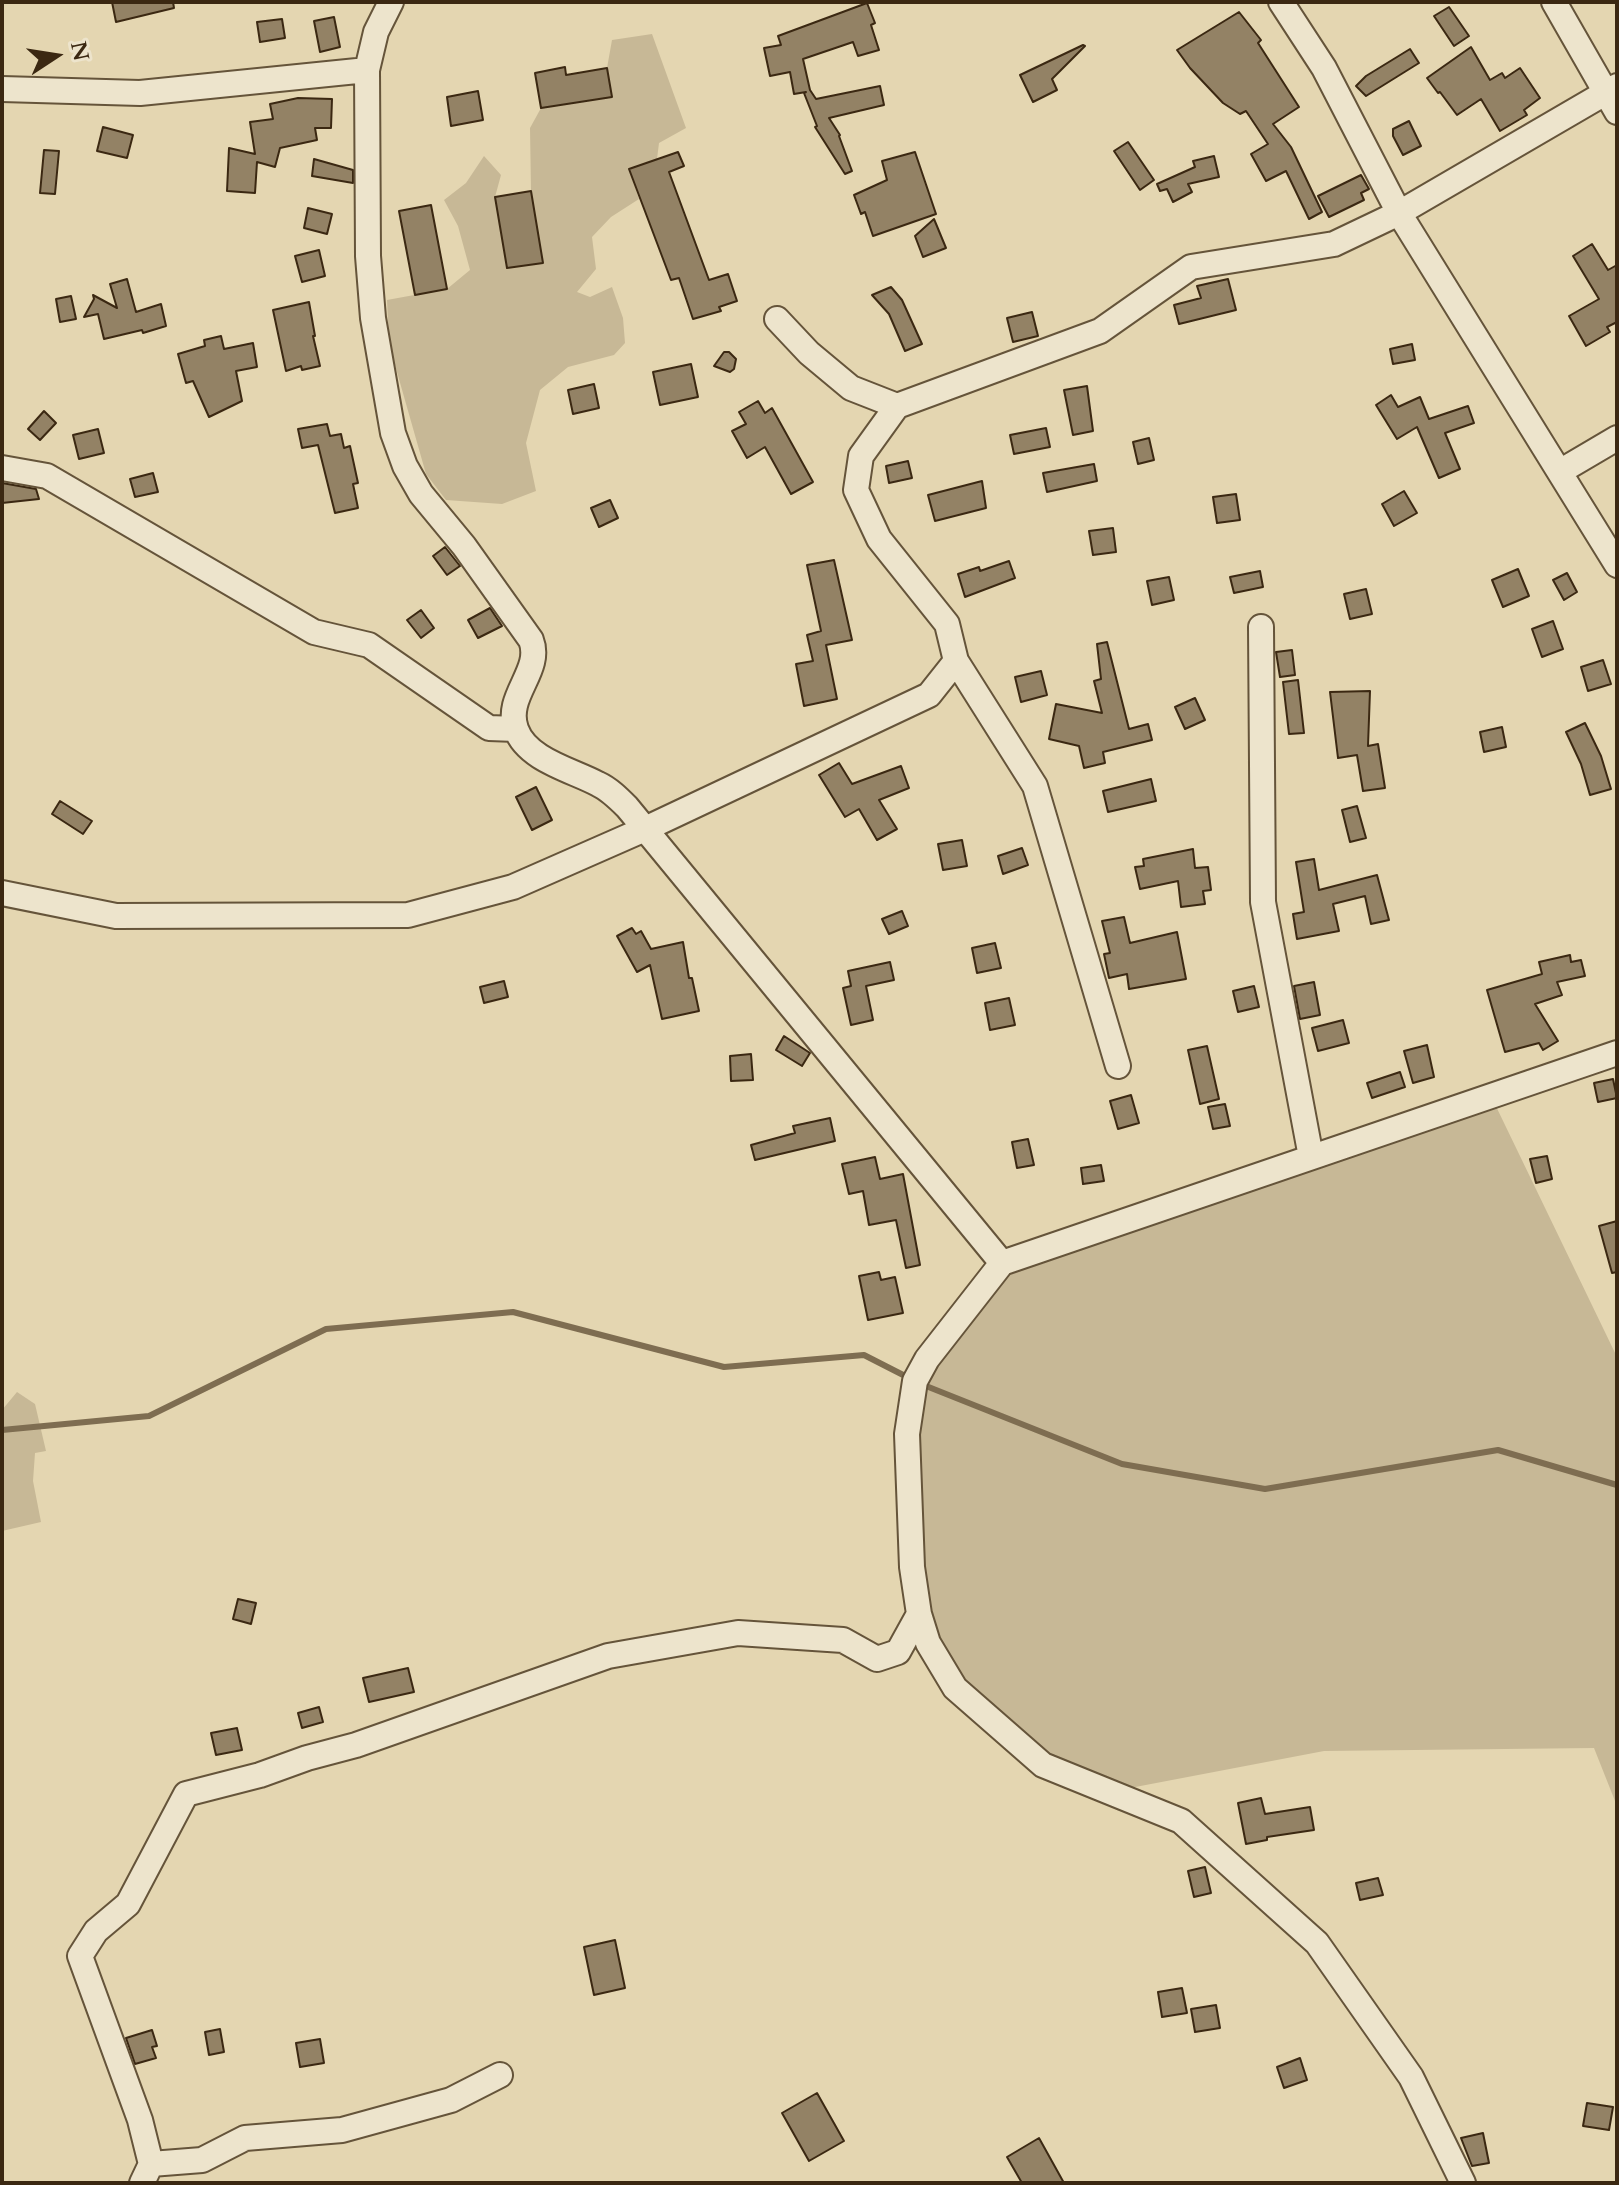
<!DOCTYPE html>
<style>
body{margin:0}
#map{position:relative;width:1619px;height:2185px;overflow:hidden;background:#e4d6b1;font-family:Cardo,serif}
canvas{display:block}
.frame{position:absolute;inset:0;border:4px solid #3b2812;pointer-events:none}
.north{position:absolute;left:16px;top:16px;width:80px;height:80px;-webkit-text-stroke:6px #ede4cc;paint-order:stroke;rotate:78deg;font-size:22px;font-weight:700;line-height:32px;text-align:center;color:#3b2812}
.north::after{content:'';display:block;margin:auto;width:28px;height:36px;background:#3b2812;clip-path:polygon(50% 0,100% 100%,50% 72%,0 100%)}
</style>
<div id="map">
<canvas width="1619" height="2185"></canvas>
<div class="frame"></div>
<div class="north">N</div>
</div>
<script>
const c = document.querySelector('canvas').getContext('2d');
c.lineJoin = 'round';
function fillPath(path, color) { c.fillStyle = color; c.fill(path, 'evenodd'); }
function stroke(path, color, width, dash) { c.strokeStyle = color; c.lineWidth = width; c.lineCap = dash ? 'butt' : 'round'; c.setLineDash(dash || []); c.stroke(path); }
const green = new Path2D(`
 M652 34 686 128 659 143 657 159 629 169 639 199 611 217 592 237 596 269 577 292 590 297 612 287 623 318 625 343 614 355 568 367 540 390 526 443 536 491 502 504 446 500 426 474 389 344 387 300 447 289 470 270 458 226 444 200 466 183 484 156 501 175 495 197 507 268 542 263 531 191 530 128 541 108 612 97 607 68 612 40Z
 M1491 1096 1617 1357V1806L1594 1748 1324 1751 1109 1792 1043 1765 928 1643 907 1434 927 1359 1002 1263Z
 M17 1392 35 1404 46 1451 35 1453 33 1481 41 1522 2 1531V1410Z`);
const stream = new Path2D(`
 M921 1384 1122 1464 1265 1489 1498 1450 1617 1485
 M2 1430 149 1416 326 1329 513 1312 724 1367 864 1355 911 1379`);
const building = new Path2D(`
 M112 2H173L174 8 116 22Z
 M867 3 875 23 871 25 879 50 858 56 853 42 803 59 810 90 816 99 880 86 884 105 829 118 840 135 839 136 852 171 845 174 815 127 817 126 804 93 806 92 794 94 790 72 770 76 764 48 781 45 778 36Z
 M1449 7 1469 36 1454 46 1434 16Z
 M1239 12 1261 40 1258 43 1299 107 1273 124 1291 147 1322 212 1309 219 1286 171 1266 181 1251 154 1268 144 1246 111 1240 114 1223 103 1190 68 1177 50Z
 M334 17 340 47 320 52 314 21Z
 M282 19 285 38 260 42 257 22Z
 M1083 45 1085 46 1052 79 1057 90 1033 102 1020 75Z
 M1471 47 1490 80 1502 73 1505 78 1520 68 1540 98 1524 110 1527 115 1500 131 1481 99 1457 115 1440 92 1438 93 1427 78Z
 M1410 49 1419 63 1366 96 1356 86 1366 76Z
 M565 67 566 75 607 68 612 97 541 108 535 73Z
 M478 91 483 120 451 126 447 97Z
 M298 98 332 99 331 128H315L317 140 280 148 275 167 257 162 255 193 227 191 229 148 255 154 250 122 273 119 270 104Z
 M1409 121 1421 146 1403 155 1393 136V129Z
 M103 127 133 135 127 158 97 151Z
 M1128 142 1154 180 1140 190 1114 151Z
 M44 150 59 151 55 194 40 193Z
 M678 152 684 166 669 172 709 280 728 274 737 301 719 307 721 311 693 319 679 278 671 280 629 169Z
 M915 152 936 214 873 236 865 212 861 214 854 195 887 180 882 161Z
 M1214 156 1219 177 1188 184 1192 192 1173 202 1167 189 1160 191 1157 184 1195 167 1193 161Z
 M314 159 353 170V183L312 176Z
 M1361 175 1369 189 1361 193 1364 200 1329 217 1318 196Z
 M531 191 543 263 507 268 495 197Z
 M431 205 447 289 415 295 399 211Z
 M308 208 332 214 327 234 304 228Z
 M934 219 946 248 923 257 915 236Z
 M1592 244 1608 270 1617 265V322L1607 327 1610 332 1586 346 1569 316 1599 299 1573 256Z
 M319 250 325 276 302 282 295 256Z
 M127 279 136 312 161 304 166 326 143 333 142 330 104 339 98 314 84 317 94 299 93 295 117 308 110 284Z
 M1228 279 1236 310 1179 324 1174 305 1201 298 1197 286Z
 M891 287 902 300 922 344 905 351 889 314 872 295Z
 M71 296 76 319 60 322 56 299Z
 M309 302 315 336H313L320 366 302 370 301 366 286 371 273 310Z
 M1032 312 1038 336 1013 342 1007 318Z
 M221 336 224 349 253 343 257 367 236 371 242 401 209 417 193 381 186 383 178 354 205 346 204 340Z
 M1412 344 1415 360 1393 364 1390 349Z
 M724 352H729L736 359 734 369 730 372 714 366Z
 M691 364 698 397 660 405 653 372Z
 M594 384 599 408 573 414 568 390Z
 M1087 386 1093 431 1073 435 1064 390Z
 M1391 395 1398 407 1420 397 1429 419 1468 406 1474 423 1445 433 1460 469 1439 478 1417 427 1397 439 1376 405Z
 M758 401 765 413 772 408 813 482 791 494 765 447 747 458 732 431 746 424 739 412Z
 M44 411 56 423 40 440 28 429Z
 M327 424 330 436 341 434 344 448 350 446 358 483 353 484 358 508 335 513 318 445 302 448 298 429Z
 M1046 428 1050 447 1014 454 1010 435Z
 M98 429 104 453 79 459 73 435Z
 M1149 438 1154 460 1138 464 1133 442Z
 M908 461 912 478 889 483 886 466Z
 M1094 464 1097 481 1047 492 1043 473Z
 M153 473 158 492 135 497 130 479Z
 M982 481 986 508 935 521 928 495Z
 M2 483 36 489 39 499 2 503Z
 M1404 491 1417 513 1394 526 1382 504Z
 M1236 494 1240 520 1217 523 1213 497Z
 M610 500 618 518 599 527 591 508Z
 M1113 528 1116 552 1093 555 1089 531Z
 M445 547 460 566 447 575 433 556Z
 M834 560 852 640 826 645 837 699 804 706 796 664 813 661 807 635 821 631 807 565Z
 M1009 561 1015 578 965 597 958 574 979 567 980 571Z
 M1518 569 1529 596 1503 607 1492 580Z
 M1260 571 1263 587 1234 593 1230 577Z
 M1567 573 1577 592 1564 600 1553 580Z
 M1169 577 1174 600 1152 605 1147 581Z
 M1366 589 1372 614 1350 619 1344 594Z
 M490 608 502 626 478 638 468 620Z
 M421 610 434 628 421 638 407 620Z
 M1553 621 1563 649 1542 657 1532 629Z
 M1107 642 1129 729 1148 724 1152 740 1103 752 1105 763 1084 768 1079 746 1049 739 1056 704 1102 713 1094 681 1101 679 1097 644Z
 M1292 650 1295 675 1280 677 1276 652Z
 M1603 660 1611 684 1588 691 1581 667Z
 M1041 671 1047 695 1021 702 1015 677Z
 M1298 680 1304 733 1289 734 1283 682Z
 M1370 691 1368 746 1378 744 1385 788 1363 791 1357 755 1338 758 1330 692Z
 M1195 698 1205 720 1185 729 1175 707Z
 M1585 723 1601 756 1611 789 1590 795 1581 764 1566 732Z
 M1502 727 1506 747 1484 752 1480 732Z
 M839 763 852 784 901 766 909 788 879 800 897 829 877 840 859 809 845 817 819 775Z
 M1151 779 1156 801 1108 812 1103 791Z
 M536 787 552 820 532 830 516 797Z
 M60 801 92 821 83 834 52 814Z
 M1357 806 1366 838 1350 842 1342 810Z
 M962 840 967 866 943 870 938 844Z
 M1022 848 1028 865 1003 874 998 856Z
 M1193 849 1195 868 1208 867 1211 890 1203 891 1205 904 1181 907 1178 881 1140 889 1135 867 1144 866 1143 859Z
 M1314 859 1319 890 1377 875 1389 920 1371 924 1365 896 1333 904 1339 931 1297 939 1293 914 1304 912 1296 862Z
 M902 911 908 926 889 934 882 919Z
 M1124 917 1130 943 1177 932 1186 979 1129 989 1127 974 1109 978 1104 954 1110 953 1102 921Z
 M632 928 636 934 641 931 651 949 683 942 689 978H692L699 1011 662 1019 650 965 637 972 617 936Z
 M995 943 1001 968 977 973 972 948Z
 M1570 955 1571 962 1581 960 1585 976 1557 982 1562 995 1535 1004 1558 1041 1543 1050 1539 1043 1505 1052 1487 990 1542 974 1539 962Z
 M890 962 894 980 866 986 873 1020 851 1025 843 988 851 986 848 971Z
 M504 981 508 997 484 1003 480 987Z
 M1314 982 1320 1015 1300 1019 1294 986Z
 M1254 986 1259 1007 1238 1012 1233 991Z
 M1009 998 1015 1025 990 1030 985 1003Z
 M1343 1020 1349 1043 1318 1051 1312 1028Z
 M784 1036 810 1053 802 1066 776 1050Z
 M1427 1045 1434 1077 1413 1083 1404 1051Z
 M1207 1046 1219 1099 1200 1104 1188 1050Z
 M751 1054 753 1080 731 1081 730 1056Z
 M1400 1072 1405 1087 1372 1098 1367 1083Z
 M1613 1079 1617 1098 1598 1102 1594 1083Z
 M1131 1095 1139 1123 1118 1129 1110 1101Z
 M1225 1104 1230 1126 1213 1129 1208 1107Z
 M830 1118 835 1141 755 1160 751 1145 795 1133 793 1126Z
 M1028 1139 1034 1165 1017 1168 1012 1142Z
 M1547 1156 1552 1179 1536 1183 1530 1159Z
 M875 1157 880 1179 903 1174 920 1265 906 1268 896 1220 869 1225 863 1191 849 1194 842 1164Z
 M1101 1165 1104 1181 1083 1184 1081 1168Z
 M1617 1221V1272L1612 1273 1599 1226Z
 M879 1272 881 1280 895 1277 903 1313 868 1320 859 1276Z
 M238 1599 256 1603 251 1624 233 1619Z
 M408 1668 414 1692 369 1702 363 1678Z
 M319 1707 323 1722 302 1728 298 1713Z
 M237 1728 242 1750 216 1755 211 1733Z
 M1261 1798 1265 1814 1310 1807 1314 1830 1267 1837V1840L1246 1844 1238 1803Z
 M1205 1867 1211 1893 1194 1897 1188 1871Z
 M1378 1878 1383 1895 1360 1900 1356 1883Z
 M615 1940 625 1988 594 1995 584 1947Z
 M1182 1988 1187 2013 1162 2017 1158 1992Z
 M1216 2005 1220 2028 1195 2032 1191 2009Z
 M220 2029 224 2052 209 2055 205 2032Z
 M152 2030 157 2046 152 2047 156 2058 135 2064 126 2038Z
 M320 2039 324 2063 300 2067 296 2043Z
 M1300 2058 1307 2080 1284 2088 1277 2067Z
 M817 2093 844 2141 809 2161 782 2113Z
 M1587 2103 1613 2107 1609 2130 1583 2126Z
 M1483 2133 1489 2163 1472 2166 1461 2138Z
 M1039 2138 1064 2183H1022L1007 2157Z`);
const minor = new Path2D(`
 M1281 2 1324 68 1399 213 1617 565
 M1554 2 1617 112
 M367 70 368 256 373 318 393 433 405 466 421 494 464 546 531 640C543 671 504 696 516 729 527 760 572 770 598 784 609 789 618 798 627 807L1002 1263 1617 1053
 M2 89 140 93 367 70 376 32 391 2
 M777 319 809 353 851 388 897 406
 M2 468 47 476 314 632 369 645 489 728 516 729
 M1561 471 1617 438
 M1261 627 1263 902 1311 1157
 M956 661 1035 786 1118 1066
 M2 893 116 916 408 915 513 887 645 829 929 695 956 661 947 624 879 539 856 490 861 456 897 406 1100 331 1191 267 1334 244 1399 213 1617 86
 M1002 1263 927 1359 915 1381 907 1434 912 1567 919 1614 928 1643 955 1688 1043 1765 1181 1821 1317 1943 1411 2077 1463 2183
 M151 2164 202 2160 245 2138 342 2130 451 2100 500 2075
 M142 2183 151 2164 140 2120 80 1956 96 1931 128 1904 186 1794 260 1775 307 1758 356 1745 608 1656 738 1633 843 1640 877 1659 898 1652 919 1614`);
fillPath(green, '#c7b896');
stroke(stream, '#7e6d51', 6);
fillPath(building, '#938265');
stroke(building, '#3b2812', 2);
stroke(minor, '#65543a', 28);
stroke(minor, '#ede4cc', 24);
</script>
